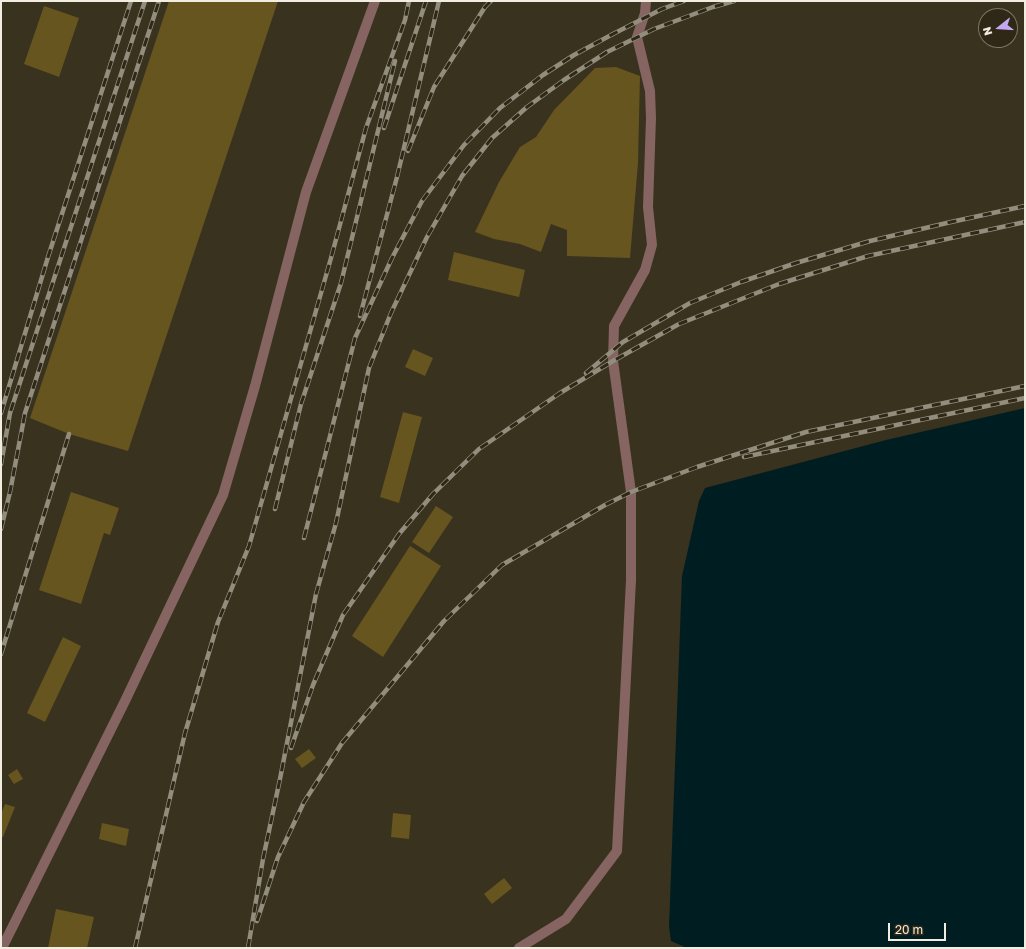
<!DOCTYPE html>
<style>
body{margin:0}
#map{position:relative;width:1026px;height:949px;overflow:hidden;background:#39321f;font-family:"Golos Text",sans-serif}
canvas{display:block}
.frame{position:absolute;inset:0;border:2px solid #f1ede1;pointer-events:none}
.north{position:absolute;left:978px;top:8px;width:40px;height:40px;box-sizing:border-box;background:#2f2816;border:1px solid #7d7767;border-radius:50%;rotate:253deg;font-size:11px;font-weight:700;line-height:16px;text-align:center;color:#f1ede1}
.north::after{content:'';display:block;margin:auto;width:14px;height:18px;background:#c4a7f1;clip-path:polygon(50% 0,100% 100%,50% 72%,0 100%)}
.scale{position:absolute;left:888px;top:923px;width:58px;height:18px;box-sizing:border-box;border:2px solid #f1ede1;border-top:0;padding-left:5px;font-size:12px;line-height:14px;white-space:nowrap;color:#f1ede1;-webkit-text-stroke:3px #2f2816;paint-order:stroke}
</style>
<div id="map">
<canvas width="1026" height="949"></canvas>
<div class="frame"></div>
<div class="north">N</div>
<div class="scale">20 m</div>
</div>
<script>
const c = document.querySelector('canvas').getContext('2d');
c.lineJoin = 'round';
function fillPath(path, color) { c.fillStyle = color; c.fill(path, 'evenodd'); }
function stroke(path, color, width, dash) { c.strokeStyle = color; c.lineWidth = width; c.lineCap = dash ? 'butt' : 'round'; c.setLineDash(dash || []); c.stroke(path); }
const water = new Path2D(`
 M1025 408V948H687L671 941 669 927 682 576 699 501 705 488 886 440Z`);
const building = new Path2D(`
 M169 1H278L128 451 69 434 30 418Z
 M44 6 79 18 59 77 24 64Z
 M616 67 640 76 638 163 630 258 567 256V230L551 224 541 252 520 244 494 239 475 232 499 182 520 147 536 137 554 110 595 68Z
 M454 252 525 270 519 297 448 280Z
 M413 349 433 358 425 376 405 367Z
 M403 412 422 417 399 503 380 497Z
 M71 492 119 508 110 535 104 533 81 604 39 590Z
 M436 506 453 517 429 553 412 542Z
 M410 546 441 566 383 657 352 636Z
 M63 637 81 646 45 722 27 713Z
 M309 749 316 758 302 768 295 759Z
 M17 769 23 779 14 784 8 775Z
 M5 804 15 807 3 837H1V814Z
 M393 813 411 815 409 839 391 837Z
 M102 823 129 829 126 846 99 839Z
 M504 878 512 888 492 904 484 894Z
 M56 909 94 917 87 948H48Z`);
const lane = new Path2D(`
 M519 948 566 919 617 851 631 580V492L613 361 614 326 645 270 652 245 648 207 651 118 650 91 637 37 645 13 646 1`);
const street = new Path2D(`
 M2 948 125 701 223 495 255 386 306 192 375 1`);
const rail = new Path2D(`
 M384 128 426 1
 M408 151 434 87 485 7 491 1
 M360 316 397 177 439 1
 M586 373 623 342 690 303 741 282 796 263 870 241 951 222 1025 206
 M1 413 48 257 131 1
 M744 457 1025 398
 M1 464 10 413 145 1
 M275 509 301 404 341 283 395 61
 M1 529 10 492 25 413 159 1
 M304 538 355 338 392 258 422 201 464 145 500 108 543 75 574 55 613 34 662 9 684 1
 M1 654 69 434
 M291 748 313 685 343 615 399 534 433 494 479 449 560 393 613 361 679 324 779 284 868 256 1025 222
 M257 921 278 857 304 802 342 743 444 621 502 565 605 505 631 492 697 467 806 432 1025 386
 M135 948 185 733 218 622 249 546 331 258 366 128 405 20 409 1
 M248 948 263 859 280 779 316 594 336 523 369 368 391 313 427 237 462 176 492 138 527 107 564 80 607 52 654 29 713 7 734 1`);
fillPath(water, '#001e21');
fillPath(building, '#66551e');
stroke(lane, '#856462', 10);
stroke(street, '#856462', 10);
stroke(rail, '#938d7e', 4.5);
stroke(rail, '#2f2816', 3, [9]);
</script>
